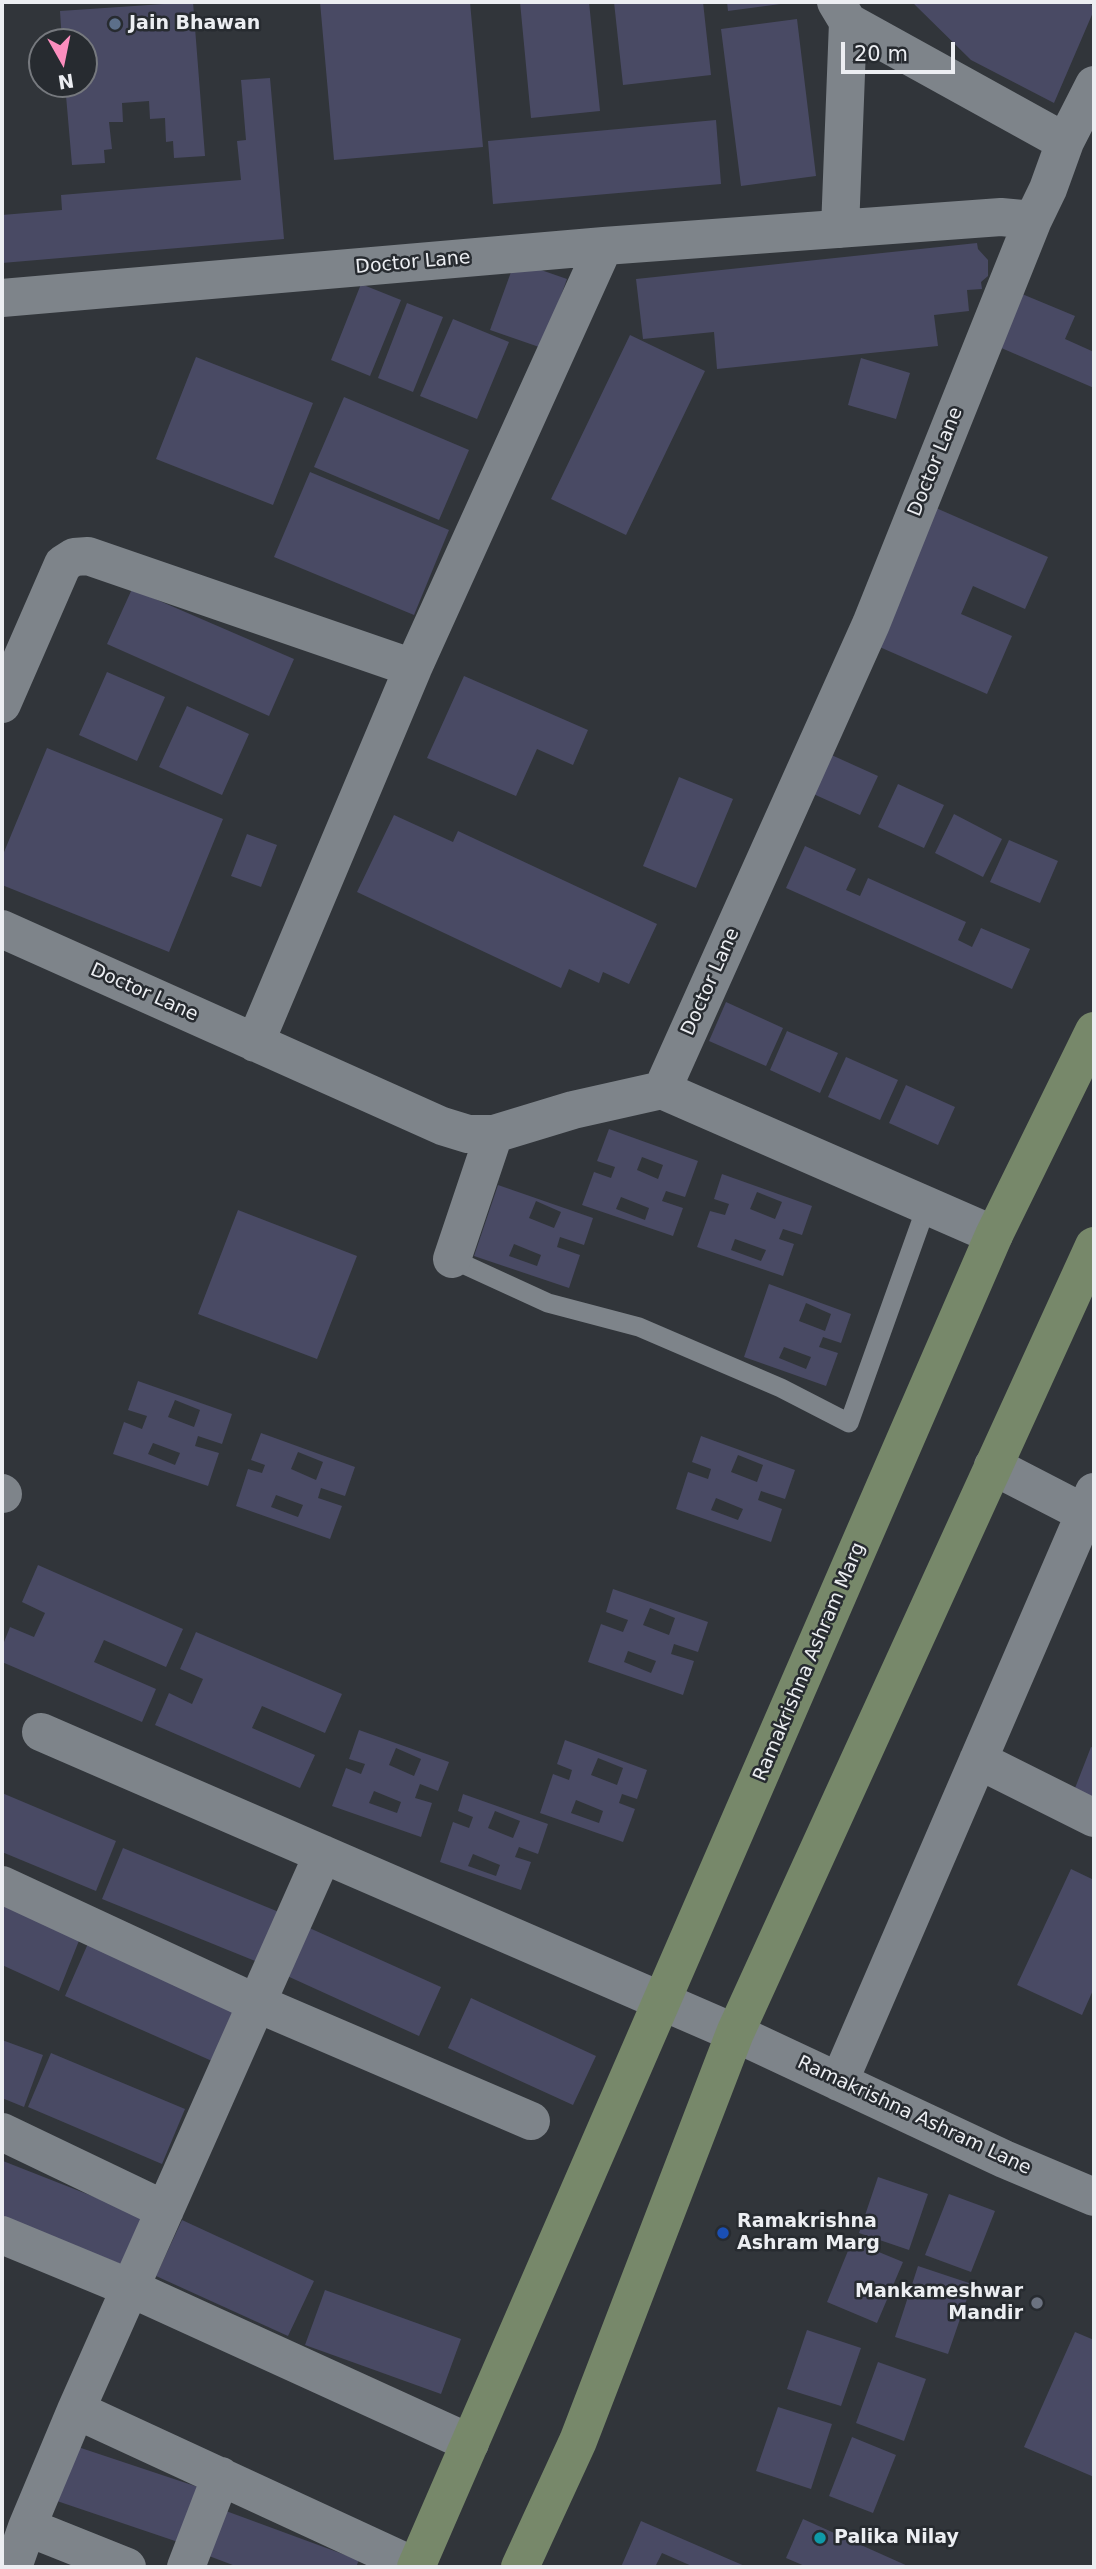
<!DOCTYPE html>
<style>
body{margin:0}
#map{position:relative;width:1096px;height:2569px;overflow:hidden;background:#31353a;font-family:"DejaVu Sans",sans-serif}
canvas{display:block}
.frame{position:absolute;inset:0;border:4px solid #eceef2;pointer-events:none}
.north{position:absolute;left:28px;top:28px;width:70px;height:70px;box-sizing:border-box;background:#272b30;border:2px solid #76797e;border-radius:50%;rotate:171deg;font-size:19px;font-weight:700;line-height:28px;text-align:center;color:#eceef2}
.north::after{content:'';display:block;margin:auto;width:24px;height:32px;background:#fd8ebe;clip-path:polygon(50% 0,100% 100%,50% 72%,0 100%)}
.scale{position:absolute;left:841px;top:42px;width:114px;height:32px;box-sizing:border-box;border:4px solid #eceef2;border-top:0;padding-left:9px;font-size:21px;line-height:24px;white-space:nowrap;color:#eceef2;-webkit-text-stroke:5px #272b30;paint-order:stroke}
</style>
<div id="map">
<canvas width="1096" height="2569"></canvas>
<div class="frame"></div>
<div class="north">N</div>
<div class="scale">20 m</div>
</div>
<script>
const c = document.querySelector('canvas').getContext('2d');
c.lineJoin = 'round';
function fillPath(path, color) { c.fillStyle = color; c.fill(path, 'evenodd'); }
function stroke(path, color, width, dash) { c.strokeStyle = color; c.lineWidth = width; c.lineCap = dash ? 'butt' : 'round'; c.setLineDash(dash || []); c.stroke(path); }
function label(font, color, halo, rows, align = 'center') {
  c.font = font + ' "DejaVu Sans",sans-serif'; c.lineWidth = 5; c.setLineDash([]); c.textBaseline = 'middle'; c.strokeStyle = halo; c.fillStyle = color; for (const [text, x, y, turn = 0] of rows) {
    c.save(); c.translate(x, y); c.rotate((+turn || 0) * Math.PI / 180); c.textAlign = isNaN(turn) ? turn : align; if (halo) c.strokeText(text, 0, 0); c.fillText(text, 0, 0); c.restore();
  }
}
const building = new Path2D(`
 M193 2 205 156 174 158 173 141 166 142 165 118 150 119 149 101 122 103 123 122H109L112 149 104 150 105 163 72 165 65 84H84V42H62L60 11Z
 M320 2H470L483 147 334 160Z
 M520 2H589L600 111 531 118Z
 M614 2H703L711 75 623 85Z
 M727 2H788V3L728 11Z
 M912 2H1085L1094 6V10L1054 103 971 60Z
 M797 19 816 176 741 186 721 29Z
 M270 78 284 239 2 263V215L62 210 61 195 241 180 237 141 246 140 241 80Z
 M716 120 721 184 493 204 488 141Z
 M977 243 978 249 988 260V276L981 282 982 289 967 290 969 311 934 315 938 346 717 369 714 332 643 339 636 279Z
 M515 261 567 279 542 348 490 330Z
 M361 284 401 300 370 376 331 360Z
 M1022 294 1075 316 1065 339 1094 352V388L999 347Z
 M407 303 443 317 413 392 378 378Z
 M453 319 509 342 477 419 420 396Z
 M630 335 705 371 626 535 551 499Z
 M196 357 313 403 273 505 156 459Z
 M861 358 910 373 896 419 848 405Z
 M344 397 469 450 439 520 314 467Z
 M310 472 449 530 414 615 274 557Z
 M936 508 1048 557 1025 609 973 586 961 614 1012 636 987 694 875 645Z
 M132 589 294 659 269 716 107 644Z
 M107 672 165 697 137 761 79 735Z
 M464 676 588 730 573 765 537 749 516 796 427 758Z
 M187 706 249 734 222 795 159 767Z
 M47 748 223 819 169 952 2 885V857Z
 M827 753 878 776 860 815 809 792Z
 M679 777 733 799 696 888 643 866Z
 M898 784 944 805 924 848 878 827Z
 M954 814 1002 839 983 877 935 853Z
 M394 815 453 842 458 831 657 924 629 984 603 972 599 983 569 969 561 988 357 892Z
 M247 834 277 845 261 887 231 876Z
 M1009 840 1058 861 1040 903 990 882Z
 M805 846 856 869 846 890 860 896 868 878 966 922 958 940 972 947 981 928 1030 949 1012 989 786 888Z
 M726 1002 783 1028 766 1066 709 1041Z
 M787 1031 838 1053 820 1093 770 1070Z
 M846 1057 898 1080 880 1120 828 1097Z
 M906 1085 955 1107 938 1145 889 1123Z
 M609 1129 698 1161 685 1197 666 1191 662 1201 683 1208 673 1236 582 1205 594 1172 611 1178 615 1167 597 1161ZM642 1157 663 1165 658 1179 637 1170ZM621 1197 649 1208 645 1220 616 1209Z
 M722 1174 812 1206 802 1235 783 1229 779 1239 794 1244 783 1276 697 1247 710 1211 725 1215 729 1204 714 1199ZM757 1192 782 1202 775 1219 750 1209ZM735 1239 766 1250 761 1261 731 1250Z
 M498 1185 593 1218 584 1245 560 1237 557 1247 580 1255 569 1288 474 1256ZM536 1201 561 1212 554 1228 529 1218ZM514 1244 541 1255 537 1266 509 1256Z
 M238 1210 357 1256 317 1359 198 1314Z
 M769 1284 851 1314 841 1343 823 1337 819 1347 838 1353 826 1386 744 1357ZM806 1303 831 1314 825 1331 799 1321ZM784 1347 811 1357 806 1369 779 1358Z
 M138 1381 232 1414 222 1444 198 1436 195 1446 219 1453 208 1486 113 1454 124 1422 142 1429 147 1416 128 1410ZM175 1400 200 1410 194 1427 168 1417ZM153 1443 180 1453 175 1465 148 1454Z
 M261 1433 355 1467 345 1496 321 1488 318 1498 342 1506 330 1539 236 1506 248 1469 262 1473 265 1465 251 1460ZM298 1452 323 1462 316 1480 291 1469ZM276 1495 303 1505 298 1517 271 1507Z
 M701 1436 795 1470 785 1499 761 1491 758 1500 782 1509 771 1542 676 1509 688 1472 708 1479 711 1469 692 1462ZM738 1455 763 1465 757 1482 731 1472ZM716 1498 743 1509 738 1520 711 1510Z
 M38 1565 183 1629 166 1667 104 1640 94 1662 156 1689 142 1722 2 1662V1647L10 1627 34 1637 45 1613 22 1602Z
 M613 1589 708 1622 698 1652 674 1644 671 1654 694 1661 683 1695 588 1662 601 1624 623 1632 628 1620 606 1612ZM650 1608 675 1618 669 1635 643 1625ZM628 1651 656 1661 651 1673 624 1662Z
 M196 1632 342 1694 325 1733 262 1706 252 1728 315 1755 300 1788 155 1725 169 1693 192 1704 203 1679 180 1669Z
 M359 1730 449 1762 438 1791 420 1784 415 1798 432 1803 421 1837 332 1806 346 1768 361 1774 365 1764 349 1759ZM396 1748 421 1759 414 1776 389 1765ZM374 1791 401 1802 397 1813 369 1803Z
 M565 1740 647 1770 637 1799 622 1794 619 1803 635 1809 623 1842 540 1813 553 1774 569 1780 572 1770 557 1764ZM598 1758 623 1768 617 1785 591 1775ZM576 1800 603 1811 599 1823 571 1813Z
 M1091 1747 1094 1748V1811L1070 1801Z
 M2 1793 116 1841 96 1891 2 1852Z
 M463 1794 548 1824 538 1854 519 1847 515 1857 531 1862 521 1890 440 1862 453 1822 469 1828 473 1817 458 1811ZM495 1811 520 1821 513 1838 488 1828ZM473 1854 500 1865 496 1876 468 1866Z
 M123 1848 291 1917 270 1967 102 1899Z
 M1071 1869 1094 1880V1988L1082 2015 1017 1985Z
 M2 1899 82 1933 59 1991 2 1965Z
 M296 1922 441 1987 419 2036 274 1970Z
 M90 1939 237 2004 212 2061 65 1996Z
 M471 1998 596 2056 573 2105 448 2048Z
 M2 2040 43 2055 24 2107 2 2098Z
 M51 2053 185 2109 162 2164 28 2107Z
 M3 2161 143 2216 123 2265 2 2217Z
 M878 2177 928 2194 909 2250 859 2233Z
 M949 2194 995 2211 971 2272 925 2255Z
 M182 2220 314 2281 288 2336 156 2276Z
 M852 2241 903 2262 877 2323 827 2302Z
 M918 2266 972 2284 948 2354 895 2337Z
 M325 2290 461 2339 441 2394 305 2345Z
 M807 2330 861 2348 841 2406 787 2389Z
 M1075 2332 1094 2340V2477L1024 2447Z
 M878 2362 926 2379 904 2441 856 2423Z
 M778 2407 832 2424 811 2489 756 2471Z
 M852 2437 896 2455 873 2513 829 2496Z
 M72 2445 204 2489 184 2544 54 2500Z
 M226 2511 359 2560 356 2567H238L209 2556Z
 M803 2519 910 2567H807L786 2558Z
 M641 2521 747 2567H694L662 2553 655 2567H621Z`);
const lane = new Path2D(`
 M452 1259 548 1303 639 1327 781 1388 849 1423 927 1205`);
const street = new Path2D(`
 M836 2 848 22 1065 142
 M840 229 848 22
 M2 298 604 246 1001 217 1033 220
 M2 704 63 564 74 557 88 556 413 668
 M2 929 442 1126 468 1134H494L573 1110 662 1090
 M255 1043 413 668 604 246
 M662 1090 871 624 1033 220 1048 189 1065 142 1094 85
 M662 1090 994 1235
 M452 1259 494 1134
 M993 1466 1094 1518
 M2 1493 3 1494
 M41 1732 735 2033 1004 2159 1094 2197
 M978 1760 1094 1818
 M2 1885 256 2003 531 2121
 M839 2082 1094 1492
 M2 2132 165 2210
 M2 2235 130 2288 470 2443
 M76 2410 416 2567
 M27 2527 127 2567
 M13 2567 27 2527 76 2410 323 1854
 M186 2567 221 2476`);
const secondary = new Path2D(`
 M416 2567 994 1235 1094 1031
 M520 2567 578 2441 735 2033 1094 1246`);
const markers = [
 [115,24,7,"#5c6f8a"],
 [723,2233,7,"#1a4fb4"],
 [1037,2303,7,"#6b7280"],
 [820,2538,7,"#0f9aa8"]
];
const poiNames = [
 ["Jain Bhawan",129,24],
 ["Ramakrishna",737,2222],
 ["Ashram Marg",737,2244],
 ["Mankameshwar",1023,2292,"right"],
 ["Mandir",1023,2314,"right"],
 ["Palika Nilay",834,2538]
];
const streetNames = [
 ["Doctor Lane",413,263,-5],
 ["Doctor Lane",936,462,-68],
 ["Doctor Lane",711,982,-66],
 ["Doctor Lane",144,993,24],
 ["Ramakrishna Ashram Marg",810,1662,-67],
 ["Ramakrishna Ashram Lane",914,2116,25]
];
fillPath(building, '#494a64');
stroke(lane, '#7e848a', 19);
stroke(street, '#7e848a', 38);
stroke(secondary, '#77886a', 38);
for (const [x, y, r, color] of markers) { const dot = new Path2D(); dot.arc(x, y, r, 0, 2 * Math.PI); c.fillStyle = color; c.fill(dot); stroke(dot, '#272b30', 2.5); }
label('bold 19px', '#eceef2', '#272b30', poiNames, 'left');
label('19px', '#eceef2', '#272b30', streetNames);
</script>
